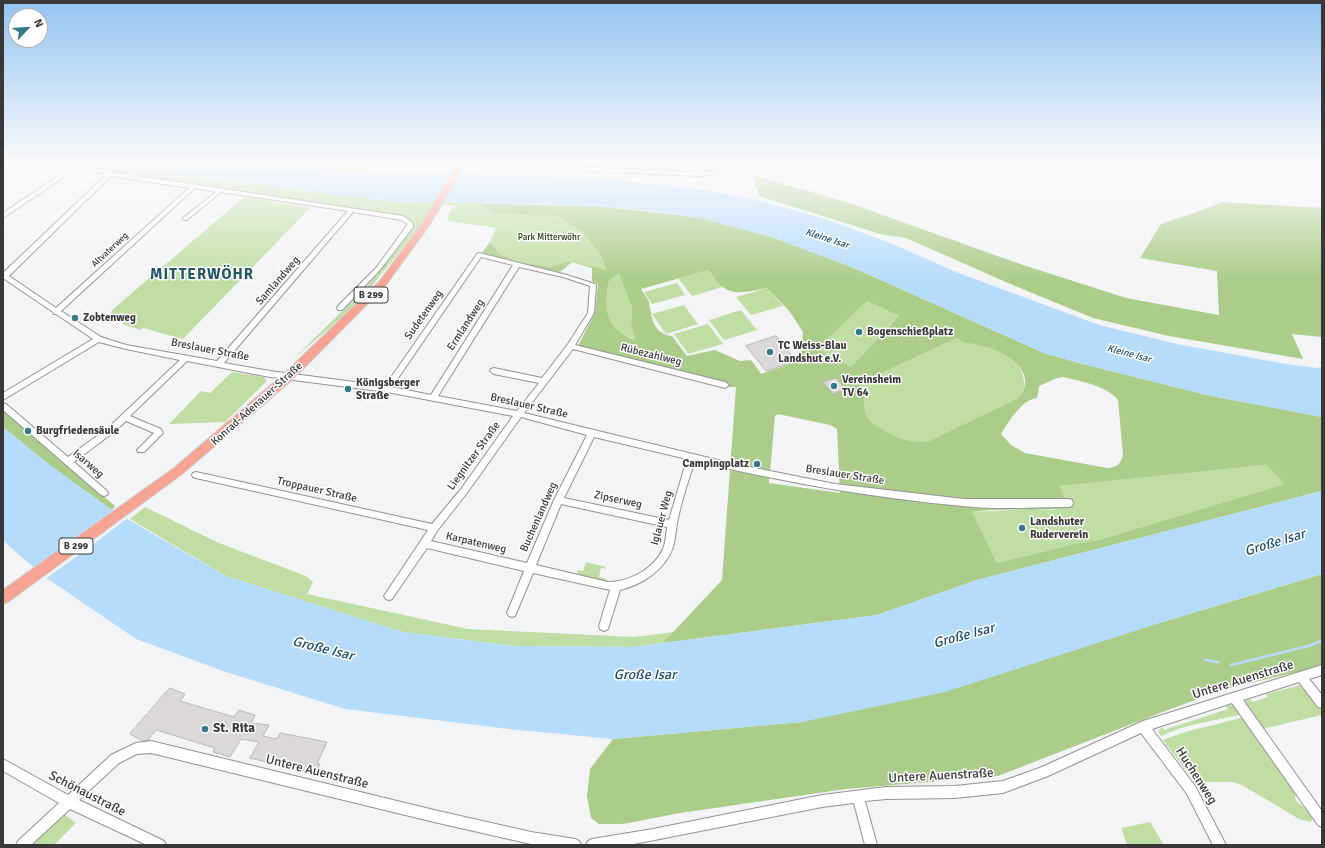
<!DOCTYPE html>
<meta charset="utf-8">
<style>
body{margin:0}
#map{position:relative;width:1325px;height:848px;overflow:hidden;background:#f3f4f6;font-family:Signika,sans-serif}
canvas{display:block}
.frame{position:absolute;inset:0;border:4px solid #383839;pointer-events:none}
.north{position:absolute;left:8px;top:8px;width:40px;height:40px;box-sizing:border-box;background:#fff;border:1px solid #afafb0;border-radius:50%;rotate:65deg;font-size:11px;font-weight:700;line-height:16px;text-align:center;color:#383839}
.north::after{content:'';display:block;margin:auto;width:14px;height:18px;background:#357889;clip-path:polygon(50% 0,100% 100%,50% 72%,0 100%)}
</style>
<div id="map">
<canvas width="1325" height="848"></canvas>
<div class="frame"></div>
<div class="north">N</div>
</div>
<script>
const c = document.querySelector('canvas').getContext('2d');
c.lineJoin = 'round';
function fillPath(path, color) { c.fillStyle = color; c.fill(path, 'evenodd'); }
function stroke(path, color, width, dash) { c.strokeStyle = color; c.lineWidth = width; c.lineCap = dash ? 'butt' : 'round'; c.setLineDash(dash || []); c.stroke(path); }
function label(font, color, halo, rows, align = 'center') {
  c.font = font + ' Signika,sans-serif'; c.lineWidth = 3; c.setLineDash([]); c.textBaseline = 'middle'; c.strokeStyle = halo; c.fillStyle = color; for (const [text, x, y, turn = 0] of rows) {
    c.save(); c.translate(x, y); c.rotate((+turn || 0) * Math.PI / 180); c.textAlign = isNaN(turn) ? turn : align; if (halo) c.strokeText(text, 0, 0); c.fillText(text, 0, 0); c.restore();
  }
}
const green = new Path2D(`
 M69 162H100L206 179 266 185 321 193 391 201 474 203 498 214 575 207 581 231 601 255 606 271 571 261 550 267 516 261 500 254 490 242 496 228 450 221 447 219 452 208 458 206 435 204 431 213 357 304 291 361 365 289 380 271 410 227 408 220 135 178Z
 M288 162H341L370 171 294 168 292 167 293 165Z
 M244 197 310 208 183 339 143 328 140 330 122 324 124 322 109 317 112 310Z
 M708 270 723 287 692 296 678 278Z
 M619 272 632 308 631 324 635 342C606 329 603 310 609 281Z
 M677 283 685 295 652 304 644 292Z
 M767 288 783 306 751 315 736 297Z
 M867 301 899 316 851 367 816 349Z
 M684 305 698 324 666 334 652 314Z
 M741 310 757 330 724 340 709 320Z
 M708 324 723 344 688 354 674 334Z
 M957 338 964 343C983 343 1007 351 1019 367 1023 373 1024 381 1025 388L1018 398 927 442H918L902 439 885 431 870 421 865 412 864 400 865 392 858 384Z
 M232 372 264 377 267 381 225 422 169 424 201 391 210 393Z
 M1266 465 1286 484 1099 540 1074 544 997 563 971 512 1032 509 1053 510 1069 503 1058 486Z
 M145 507 219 543 306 576 313 582 307 594 468 629 634 637 674 632 663 643 632 647 513 646 402 632 226 576 130 519Z
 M586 562 606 567 605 569 601 568 599 577 607 579 606 582 576 575 578 570 583 571Z
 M1300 685 1304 686 1322 706V715L1262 729 1242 702 1250 699 1253 702 1268 697 1266 694Z
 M1233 705 1239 708 1244 714C1216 720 1187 724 1161 736L1158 732 1162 727 1164 730 1228 709 1226 706Z
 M1245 717 1296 788 1295 799C1301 807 1308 808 1314 815L1311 822 1299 819 1242 785 1233 782H1197L1194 781 1163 740 1185 732Z
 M64 814 76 823 54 845H32Z
 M1150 822 1164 845H1127L1121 828Z`);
const forest = new Path2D(`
 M753 175 852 204 1017 263 1126 298 1219 315 1217 271 1140 258 1161 224 1200 211 1222 202 1322 208V337L1292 334 1303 359 1169 336 1093 318 1008 283 906 238 880 234 759 196Z
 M474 203 607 207 696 217 772 237 854 268 1044 353 1083 364 1207 395 1322 417V491L977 580 877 615 663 643 722 580 736 387H724L683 377 578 346 595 313 598 284 592 281V268L572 262 560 272 481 254 490 242 500 254 516 261 550 267 571 261 606 270 601 255 581 231 557 216 498 214ZM708 270C713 275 717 283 723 287 735 297 754 290 767 288L790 312 803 332 801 360 761 374 751 360 740 361 715 350 687 356 672 336C653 334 652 318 649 303 648 298 644 294 641 289ZM619 273 632 308 631 324 635 341C606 329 603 309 609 281ZM867 301 899 316 851 367 817 349ZM957 338 964 343C985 343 1030 359 1025 387 1024 391 1020 395 1018 398L927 442H918L902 439 885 431 870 421 865 412 864 400 866 392 858 384ZM1064 377C1081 382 1106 385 1118 400L1123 455C1120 465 1117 467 1107 468L1025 453 1011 445 1001 434C1008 423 1022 399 1037 398L1039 386 1057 378ZM778 414 830 425 837 429 840 493 769 483 775 416ZM1266 465 1285 484 1099 540 1074 544 997 563 972 512C1004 507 1038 512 1070 507L1059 486Z
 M3 410 115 506 112 510 49 465 3 427Z
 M1322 574V664L1305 670 1222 690 1160 713 998 776 846 789 680 813 623 824H599L591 818 587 796 590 769 613 739 802 722 1169 620Z`);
const water = new Path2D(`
 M100 162H232V165L250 166H252L250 162H260C263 166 266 168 271 166L273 162H288L293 165 292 167 294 168 332 171 596 178 701 189 757 200 825 219 893 244 956 272 1099 325 1177 344 1286 364 1317 368 1322 367V417L1207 395 1083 364 1044 353 854 268 772 237 696 217 644 210 573 205 391 201 321 193 266 185 206 179Z
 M3 427 50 465 112 510 226 576 402 632 513 646 632 647 877 615 977 580 1322 491V574L1169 620 945 692 802 722 613 739 509 729 345 709 226 672 136 639 48 579 11 548 3 540Z`);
const pier = new Path2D(`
 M115 509 129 517 87 549 45 579 33 569Z`);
const stream = new Path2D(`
 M1205 660 1218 662
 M1231 665 1308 646 1322 641`);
const building = new Path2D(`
 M776 336 797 361 766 371 746 346Z
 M836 378 846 389 833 394 823 382Z
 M170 688 185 694 180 701 234 717 239 710 255 715 251 723 269 725 263 736 277 739 280 733 327 742 317 764H320L317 771 309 769 308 772 250 758 259 742 241 739 230 757 213 752 215 748 156 730 148 740 143 741 130 734Z`);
const minor = new Path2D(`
 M21 162H28L3 177V173Z
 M66 162H75L111 172 403 216 413 223V227L380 270 342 310H338L337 308 338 306 376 268 408 224 401 220 353 212 224 363 270 371 385 386 477 254 479 253 567 275 595 284 596 285 594 313 575 345 725 382 729 385 725 388 573 349 524 413 730 463 835 484 964 499H1069L1072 500 1073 503 1072 506 1069 507C1034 507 998 510 963 506 873 498 783 482 695 461 689 478 683 496 679 514 676 525 676 536 673 547 666 569 642 585 620 590L608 629 604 631 600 629 599 626 610 590 533 573 515 616 512 617 509 616 507 613 524 571 427 548 392 599 389 600 386 599 384 596 428 530 196 478 193 477 192 475 193 473 196 472 432 524 461 489 513 416 387 392 270 377 187 361 130 416 161 429 163 433 144 452H138L137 450 154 433 126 421 114 432 74 462 107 491 108 493 107 495 104 496 101 495 3 410V403L6 404 68 457 108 428 180 360 126 349 99 342 3 400V393L93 339 56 314H54L53 312 3 278V273L106 175 79 167 3 218V213L74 165ZM111 176 189 188 56 308 9 276ZM195 188 216 192 183 218V220H187L221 192 348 211 217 361 126 345 101 337 61 311ZM481 257 513 265 431 395 392 387ZM519 267 563 277 590 286 588 313 568 344 542 378 494 368 491 369 490 371 494 374 539 383 517 411 438 396ZM521 417 587 435 554 500 527 563 431 541 437 531 467 493ZM594 437 687 459 669 520 564 498ZM561 504 667 527C666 534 666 542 663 549 654 569 629 582 608 582L536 565Z
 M396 162H440L702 172 718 170 709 162H715L725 171 722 173 702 176 399 164Z
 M1322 665V675L1309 679 1322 695V708L1318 707 1299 682 1243 700 1322 811V827L1318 825 1232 703 1152 729 1195 786 1226 845H1213L1187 794 1141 733 1048 776 1003 793 955 798 886 799 865 801 877 845H865L854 803 822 807 629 845H586L588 841 592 839 653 829 822 795 886 787 955 786 1003 781 1042 767 1143 721Z
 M151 741 434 810 531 832 575 839 579 841 581 845 531 844 434 822 151 753 137 754 119 763 79 800 164 841 166 845H147L70 809 31 845H16L18 841 59 803 3 771V759L68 795 111 755 136 743Z`);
const major = new Path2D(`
 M459 162H467L429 226 385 286 293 379 182 474 8 602 3 604V590L174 468 285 373 379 282 421 225Z`);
const markers = [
 [75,318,4,"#357889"],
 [859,332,4,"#357889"],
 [770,352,4,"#357889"],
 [834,386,4,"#357889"],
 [348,389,4,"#357889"],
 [28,431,4,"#357889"],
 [757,464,4,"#357889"],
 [1022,528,4,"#357889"],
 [205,729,4,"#357889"]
];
const farParknames = [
 ["Park Mitterwöhr",549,238]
];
const farStreetnames = [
 ["Altvaterweg",110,250,-43]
];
const farWaternames = [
 ["Kleine Isar",827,239,18],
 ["Kleine Isar",1129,354,15]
];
const shields = [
 [371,295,34],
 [76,546,34]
];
const shieldNames = [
 ["B 299",371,295],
 ["B 299",76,546]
];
const streetNames = [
 ["Samlandweg",278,281,-49],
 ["Sudetenweg",424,315,-55],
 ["Ermlandweg",466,325,-57],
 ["Breslauer Straße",210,350,11],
 ["Rübezahlweg",651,355,14],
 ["Konrad-Adenauer-Straße",257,404,-42],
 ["Breslauer Straße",529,406,13],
 ["Liegnitzer Straße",474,456,-54],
 ["Isarweg",88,464,41],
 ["Breslauer Straße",845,475,9],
 ["Troppauer Straße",317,490,13],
 ["Zipserweg",618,500,12],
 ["Buchenlandweg",539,517,-66],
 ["Iglauer Weg",662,518,-75],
 ["Karpatenweg",476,543,13]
];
const poiNames = [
 ["Zobtenweg",83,318],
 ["Bogenschießplatz",867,332],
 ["TC Weiss-Blau",778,346],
 ["Landshut e.V.",778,359],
 ["Vereinsheim",842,380],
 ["TV 64",842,393],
 ["Königsberger",356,383],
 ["Straße",356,396],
 ["Burgfriedensäule",36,431],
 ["Campingplatz",749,464,"right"],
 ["Landshuter",1030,522],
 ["Ruderverein",1030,535]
];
const nearStreetnames = [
 ["Untere Auenstraße",1243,680,-17],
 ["Untere Auenstraße",317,772,14],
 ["Untere Auenstraße",941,776,-3],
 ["Huchenweg",1196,776,57],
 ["Schönaustraße",87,794,27]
];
const nearPoinames = [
 ["St. Rita",213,729]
];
const nearWaternames = [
 ["Große Isar",1275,543,-17],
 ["Große Isar",964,636,-15],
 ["Große Isar",323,649,14],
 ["Große Isar",645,675]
];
const districtNames = [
 ["MITTERWÖHR",202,275]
];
fillPath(green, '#c0dea4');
fillPath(forest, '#abcd89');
fillPath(water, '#b6dcfc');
fillPath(pier, '#f3f4f6');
stroke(stream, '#b6dcfc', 2.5);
fillPath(building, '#dbd8d7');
stroke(building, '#bab7b6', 1);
stroke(minor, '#929294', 2);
stroke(major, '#cfcfcf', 2);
fillPath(minor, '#fff');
fillPath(major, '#f7a495');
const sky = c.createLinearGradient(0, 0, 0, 281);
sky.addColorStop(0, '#94c4f0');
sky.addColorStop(0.58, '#fafafb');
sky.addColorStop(1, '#fafafb00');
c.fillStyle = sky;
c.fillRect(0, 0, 1325, 281);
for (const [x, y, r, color] of markers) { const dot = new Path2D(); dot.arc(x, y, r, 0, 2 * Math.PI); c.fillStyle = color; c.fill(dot); stroke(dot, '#fff', 1.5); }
label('9px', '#1d3200', '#fff', farParknames);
label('9px', '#383839', '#fff', farStreetnames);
label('italic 10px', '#1d4d6f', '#fff', farWaternames);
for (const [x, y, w] of shields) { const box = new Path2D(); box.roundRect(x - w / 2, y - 8, w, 16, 3); c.fillStyle = '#fff'; c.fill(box); stroke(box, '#383839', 1); }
label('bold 10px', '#383839', null, shieldNames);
label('11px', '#383839', '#fff', streetNames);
label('bold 11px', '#383839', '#fff', poiNames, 'left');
label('13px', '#383839', '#fff', nearStreetnames);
label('bold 13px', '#383839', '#fff', nearPoinames, 'left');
label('italic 14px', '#1d4d6f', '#fff', nearWaternames);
c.letterSpacing = '1px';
label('bold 15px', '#215664', '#fff', districtNames);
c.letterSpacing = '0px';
</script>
